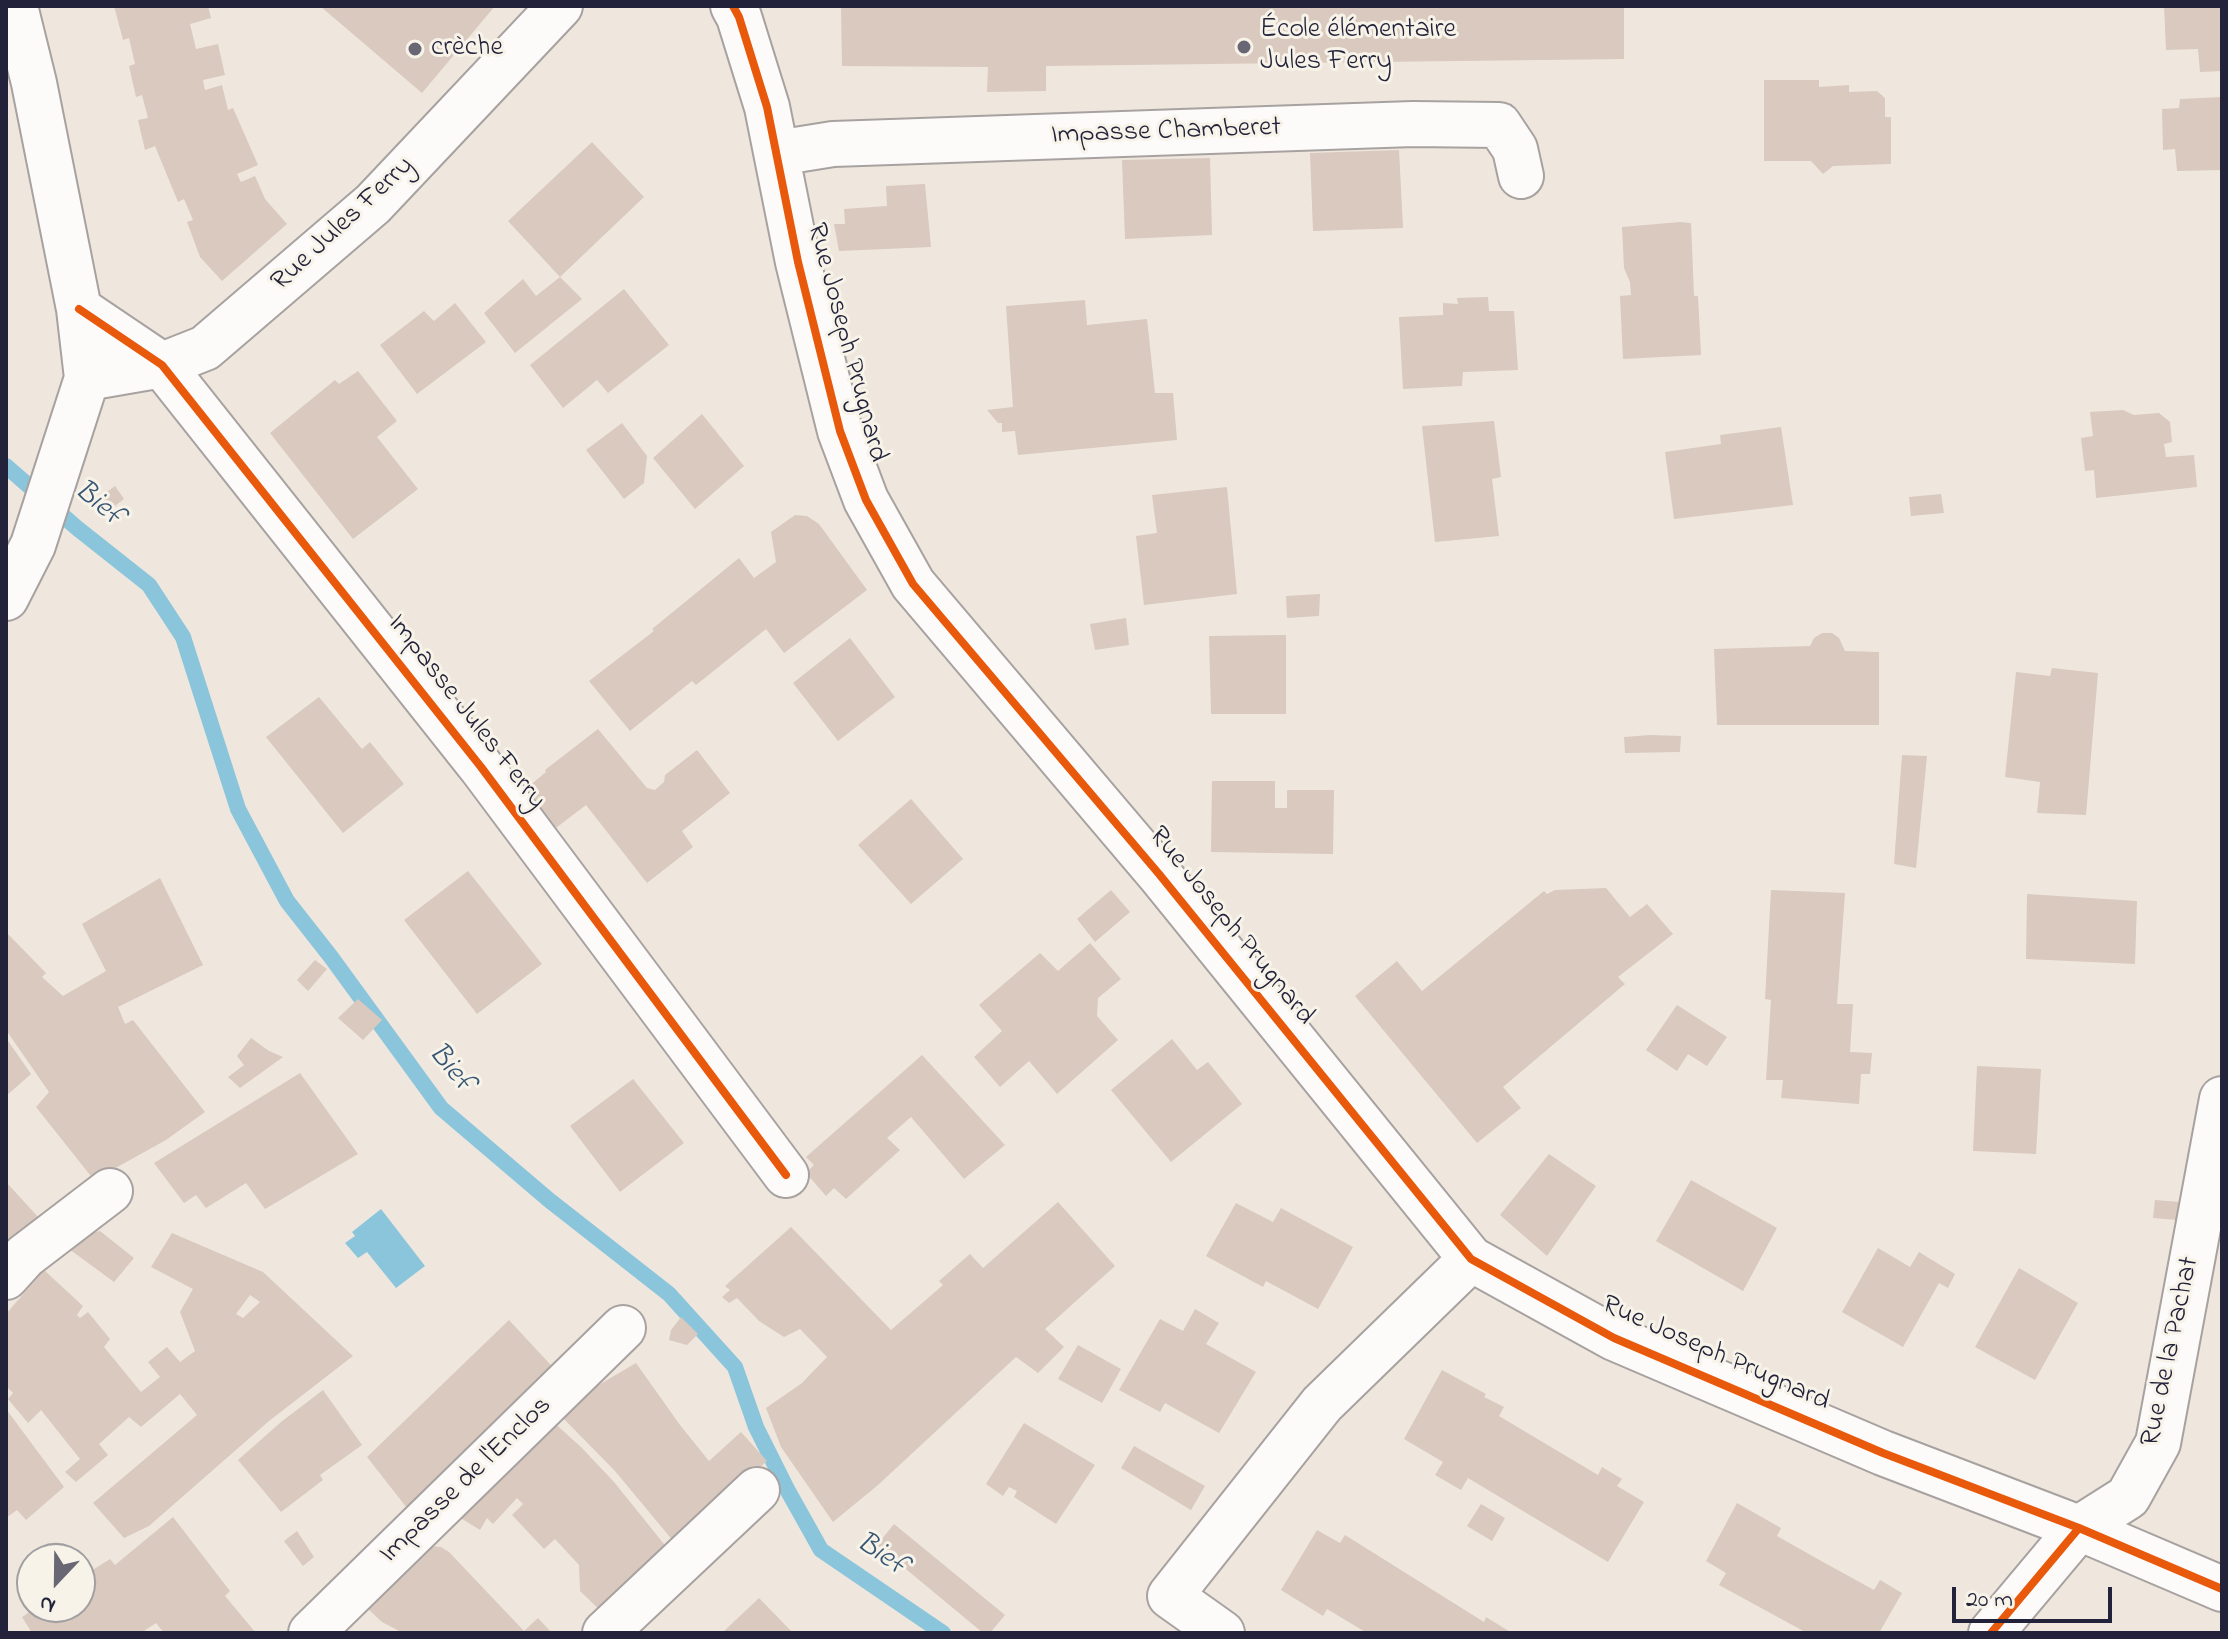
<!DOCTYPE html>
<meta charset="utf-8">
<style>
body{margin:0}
#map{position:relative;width:2228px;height:1639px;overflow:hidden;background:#efe7dd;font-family:"Indie Flower",sans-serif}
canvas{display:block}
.frame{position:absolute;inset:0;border:8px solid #22223b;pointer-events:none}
.north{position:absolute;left:16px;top:1543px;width:80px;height:80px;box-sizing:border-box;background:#f7f3e8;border:2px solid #a29fa3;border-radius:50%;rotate:202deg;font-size:22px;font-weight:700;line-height:32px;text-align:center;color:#22223b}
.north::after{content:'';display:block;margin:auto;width:28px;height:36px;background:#6a6774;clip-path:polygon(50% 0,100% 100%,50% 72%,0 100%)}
.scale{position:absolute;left:1952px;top:1587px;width:160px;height:36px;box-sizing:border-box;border:4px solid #22223b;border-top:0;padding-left:10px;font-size:24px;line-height:28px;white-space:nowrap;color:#22223b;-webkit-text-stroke:6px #f7f3e8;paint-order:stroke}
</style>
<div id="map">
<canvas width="2228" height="1639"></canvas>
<div class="frame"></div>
<div class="north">N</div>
<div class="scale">20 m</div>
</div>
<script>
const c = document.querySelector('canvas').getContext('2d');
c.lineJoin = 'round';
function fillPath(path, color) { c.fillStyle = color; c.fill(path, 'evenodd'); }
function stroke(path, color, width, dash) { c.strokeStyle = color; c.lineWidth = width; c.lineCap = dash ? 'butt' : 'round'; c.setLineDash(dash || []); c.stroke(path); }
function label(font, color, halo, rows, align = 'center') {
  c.font = font + ' "Indie Flower",sans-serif'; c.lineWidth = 6; c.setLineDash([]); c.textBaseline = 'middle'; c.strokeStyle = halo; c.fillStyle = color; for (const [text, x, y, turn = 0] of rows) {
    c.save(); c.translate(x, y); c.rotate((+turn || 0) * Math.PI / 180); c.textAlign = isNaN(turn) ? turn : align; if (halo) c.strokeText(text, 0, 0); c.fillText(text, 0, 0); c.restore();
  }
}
const water = new Path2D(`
 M381 1209 425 1266 396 1288 367 1252 358 1258 345 1243 355 1236 352 1232Z`);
const stream = new Path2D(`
 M6 466 77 528 149 585 183 637 238 809 287 901 331 957 441 1108 549 1200 669 1294 735 1367 756 1427 788 1491 821 1550 943 1633`);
const building = new Path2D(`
 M114 6H208L211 18 190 24 196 49 218 44 225 75 203 80 205 90 222 85 228 110 233 108 258 165 237 174 241 182 255 176 265 199 287 224 222 281 200 257 187 222 193 220 184 199 178 202 155 146 145 150 138 120 148 118 142 95 136 97 129 66 135 64 129 38 123 40Z
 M320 6H495L422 93Z
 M841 6H1624V59L1046 66V91L987 92 988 67 842 66Z
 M2164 6H2222V71L2200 72 2198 49 2166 50Z
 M1764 80H1819V87L1849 85V92L1877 91 1885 98V117H1891V164L1833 166 1823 174 1811 161H1764Z
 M2222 97V170L2177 171 2175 149 2163 150 2162 109 2179 108 2180 99Z
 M592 142 644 197 560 277 508 221Z
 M1399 150 1403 228 1313 231 1310 153Z
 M1210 158 1212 235 1125 239 1122 160Z
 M925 184 931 247 839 251 834 224H845L844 209 887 206 886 186Z
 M1680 222 1691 223 1694 296H1698L1701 355 1623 359 1620 296 1631 295 1630 282 1624 268 1622 227Z
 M560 277 582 299 515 353 484 313 523 279 536 296Z
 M624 289 669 345 608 393 597 380 563 408 530 365Z
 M1488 297 1489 311H1514L1518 370 1463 372 1462 386 1403 389 1399 317 1443 315V303L1458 304 1457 298Z
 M1085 300 1087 325 1147 319 1155 393H1173L1177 440 1018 455 1015 431 1002 432V423H998L987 410 1013 407 1006 306Z
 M455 303 486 342 417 394 380 345 424 311 434 321Z
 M358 371 397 421 377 437 418 489 353 539 270 433 335 380 339 384Z
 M2123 410 2134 415 2159 413 2170 422 2172 442 2164 444 2166 457 2194 455 2197 487 2096 498 2094 470 2085 471 2081 438 2093 436 2090 412Z
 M702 414 744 466 695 509 653 458Z
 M1494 421 1501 477 1492 479 1499 536 1435 542 1422 426Z
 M622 423 647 456 644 483 624 499 586 450Z
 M1781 427 1793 505 1674 519 1665 452 1721 444 1720 435Z
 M115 486 124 499 103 515 93 502Z
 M1227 487 1237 594 1144 605 1136 536 1157 533 1152 495Z
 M1941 494 1944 513 1911 516 1909 497Z
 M795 515 807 516 819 524 867 590 784 653 766 629 696 685 692 681 630 731 589 681 654 631 652 629 739 558 754 578 776 562 771 532Z
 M1320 594 1319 616 1287 618 1286 596Z
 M1126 618 1129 645 1095 650 1090 624Z
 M1822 633H1832L1839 638 1845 651 1879 652V725H1717L1714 649 1810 646 1814 638Z
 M1286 635V714H1211L1209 636Z
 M850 638 895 697 838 741 793 683Z
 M2052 668 2098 673 2086 815 2037 813 2040 782 2005 777 2016 672 2050 676Z
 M319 697 362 749 370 742 404 784 343 833 266 737Z
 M598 729 647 788 655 790 664 782 665 775 697 750 730 793 682 831 693 847 647 883 586 805 552 831 522 792 546 772 545 770Z
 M1650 735 1681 736 1680 752 1625 753 1624 737Z
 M1902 755 1927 756 1916 868 1894 864Z
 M1212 781H1275V808H1287V790H1334L1333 854 1211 852Z
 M911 799 963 859 911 904 858 845Z
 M468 871 542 964 477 1014 404 920Z
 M160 878 203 965 118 1007 125 1024 133 1020 205 1112 166 1140 94 1180 36 1107 49 1092 6 1030V932L46 973 42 977 63 996 106 971 82 924Z
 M1606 888 1630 917 1647 904 1673 934 1618 977 1625 984 1503 1087 1521 1108 1477 1143 1355 996 1397 961 1422 991 1544 891 1547 894 1555 890Z
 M1111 890 1130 912 1095 942 1077 919Z
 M1771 890 1845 893 1837 1004H1853L1850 1052 1872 1053 1870 1074H1861L1859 1104 1781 1098 1783 1080H1766L1771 1000 1765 999Z
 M2027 894 2137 901 2135 964 2026 959Z
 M1090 943 1121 979 1098 998 1097 1016 1118 1040 1057 1094 1029 1061 1000 1087 974 1057 1002 1031 979 1005 1040 953 1058 971Z
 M315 960 327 969 308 991 297 980Z
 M358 999 382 1020 363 1040 338 1018Z
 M1677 1005 1727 1037 1707 1066 1688 1054 1677 1071 1646 1050Z
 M6 1038 31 1074 6 1096Z
 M251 1038 269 1051 283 1057 240 1088 228 1077 244 1065 237 1056Z
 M1172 1039 1197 1070 1208 1062 1242 1104 1171 1162 1111 1090Z
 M922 1055 1005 1145 964 1179 911 1117 887 1138 900 1150 846 1199 834 1188 826 1196 806 1173 814 1165 806 1157Z
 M1977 1066 2041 1069 2036 1154 1973 1151Z
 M300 1073 358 1154 265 1209 246 1183 206 1208 196 1195 184 1203 154 1163Z
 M633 1079 684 1143 620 1192 570 1126Z
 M1549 1154 1596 1186 1547 1256 1500 1215Z
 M1691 1180 1777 1228 1743 1291 1656 1241Z
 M6 1182 40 1219 9 1246 6 1243Z
 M2155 1200 2180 1202 2178 1220 2153 1218Z
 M1058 1202 1115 1266 1045 1329 1064 1347 1038 1373 1016 1357 878 1485 833 1522 781 1447 766 1408 802 1383 827 1357 800 1329 784 1337 759 1321 737 1298 729 1303 722 1297 730 1290 725 1286 791 1227 891 1330 943 1285 939 1281 970 1254 983 1268Z
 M1236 1203 1273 1222 1281 1208 1353 1247 1318 1309 1266 1281 1263 1287 1206 1256Z
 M100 1231 134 1258 114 1282 69 1249 86 1234Z
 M172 1233 263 1272 353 1356 269 1421 149 1526 124 1538 93 1503 197 1415 180 1394 141 1427 129 1417 99 1444 108 1455 76 1482 65 1472 80 1459 41 1410 28 1423 8 1399 13 1393 6 1386V1314L44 1270 83 1306 77 1315 80 1318 88 1312 110 1339 104 1347 141 1392 160 1377 148 1362 167 1347 180 1362 195 1351 180 1312 193 1289 151 1267ZM250 1295 260 1302 243 1318 236 1314Z
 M1878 1248 1910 1267 1919 1252 1955 1274 1948 1288 1939 1283 1903 1347 1842 1312Z
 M2019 1268 2078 1303 2035 1380 1975 1347Z
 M1195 1309 1219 1323 1206 1344 1256 1372 1219 1433 1165 1403 1160 1412 1119 1390 1160 1319 1183 1331Z
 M681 1317 698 1334 687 1345 669 1340 671 1330Z
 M509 1320 561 1376 414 1517 367 1457Z
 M1078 1345 1121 1369 1102 1403 1058 1379Z
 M636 1363 680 1425 709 1461 741 1432 767 1461 674 1542 615 1471 560 1415 597 1386Z
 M1442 1370 1486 1394 1484 1397 1504 1407 1499 1416 1598 1475 1602 1467 1622 1479 1617 1486 1644 1502 1608 1562 1468 1478 1461 1490 1435 1475 1443 1462 1404 1439Z
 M323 1390 362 1445 320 1475 323 1480 281 1512 238 1460 281 1422Z
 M6 1409 64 1487 26 1520 17 1510 6 1518Z
 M552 1421 581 1447 614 1482 668 1549 604 1614 580 1591 579 1565 555 1539 544 1549 512 1515 523 1504 517 1498 493 1524 487 1518 480 1530 459 1517Z
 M1024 1423 1095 1465 1056 1524 1014 1497 1017 1491 1009 1487 1003 1496 986 1484Z
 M1134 1446 1205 1486 1191 1510 1121 1468Z
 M1737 1503 1781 1528 1777 1536 1823 1562 1874 1590 1880 1580 1902 1593 1879 1633H1807L1719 1585 1726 1573 1706 1561Z
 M1481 1504 1505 1518 1492 1541 1467 1526Z
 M173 1517 230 1591 225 1596 256 1633H164L156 1623 141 1633H32L22 1617 37 1607H80V1578L110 1559 115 1565Z
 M894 1524 1005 1615 990 1633H983L877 1545Z
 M1317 1530 1340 1543 1345 1535 1484 1622 1486 1617 1512 1633H1367L1327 1609 1323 1616 1281 1590Z
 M297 1531 314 1557 303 1566 284 1541Z
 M430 1546 441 1547 449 1552 524 1631 538 1618 552 1633H403L382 1622 367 1608Z
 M759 1598 793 1633H722Z`);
const minor = new Path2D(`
 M733 6 739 17 767 107 798 262 840 431 866 500 913 584 1159 874 1471 1259 1614 1338 1883 1453 2079 1528 2222 1589
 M777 153 833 144 1413 124 1499 125 1515 149 1521 176
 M79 309 162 365 481 767 786 1175
 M87 378 162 365 205 348 373 204 560 6
 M6 598 33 545 87 378 79 309 34 83 15 6
 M6 1277 25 1256 110 1191
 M311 1633 623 1328
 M605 1633 757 1490
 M1222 1633 1170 1596 1322 1404 1471 1259
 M1991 1633 2079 1528 2128 1497 2158 1443 2222 1099`);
const cycleway = new Path2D(`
 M733 6 739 17 767 107 798 262 840 431 866 500 913 584 1159 874 1471 1259 1614 1338 1883 1453 2079 1528 2222 1589
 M79 309 162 365 481 767 786 1175
 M1991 1633 2079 1528`);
const markers = [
 [1244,47,8,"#6a6774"],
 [415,49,8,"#6a6774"]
];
const poiNames = [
 ["École élémentaire",1260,31],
 ["Jules Ferry",1260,63],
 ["crèche",431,49]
];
const streetNames = [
 ["Impasse Chamberet",1166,133,-2],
 ["Rue Jules Ferry",344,225,-43],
 ["Rue Joseph Prugnard",845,343,75],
 ["Impasse Jules Ferry",465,713,52],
 ["Rue Joseph Prugnard",1230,927,51],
 ["Rue de la Pachat",2172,1352,-78],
 ["Rue Joseph Prugnard",1715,1355,24],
 ["Impasse de l'Enclos",467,1481,-44]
];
const waterNames = [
 ["Bief",97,505,40],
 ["Bief",449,1069,50],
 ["Bief",880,1556,34]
];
fillPath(water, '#8ac5dc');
stroke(stream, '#8ac5dc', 16);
fillPath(building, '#d9c9bf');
stroke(minor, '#a7a2a0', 48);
stroke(minor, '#fdfbfa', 44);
stroke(cycleway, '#e8590c', 8);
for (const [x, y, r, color] of markers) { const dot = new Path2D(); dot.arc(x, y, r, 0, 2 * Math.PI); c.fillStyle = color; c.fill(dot); stroke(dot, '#f7f3e8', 3); }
label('28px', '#22223b', '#f7f3e8', poiNames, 'left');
label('28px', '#22223b', '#f7f3e8', streetNames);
label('italic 30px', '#375673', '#f7f3e8', waterNames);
</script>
